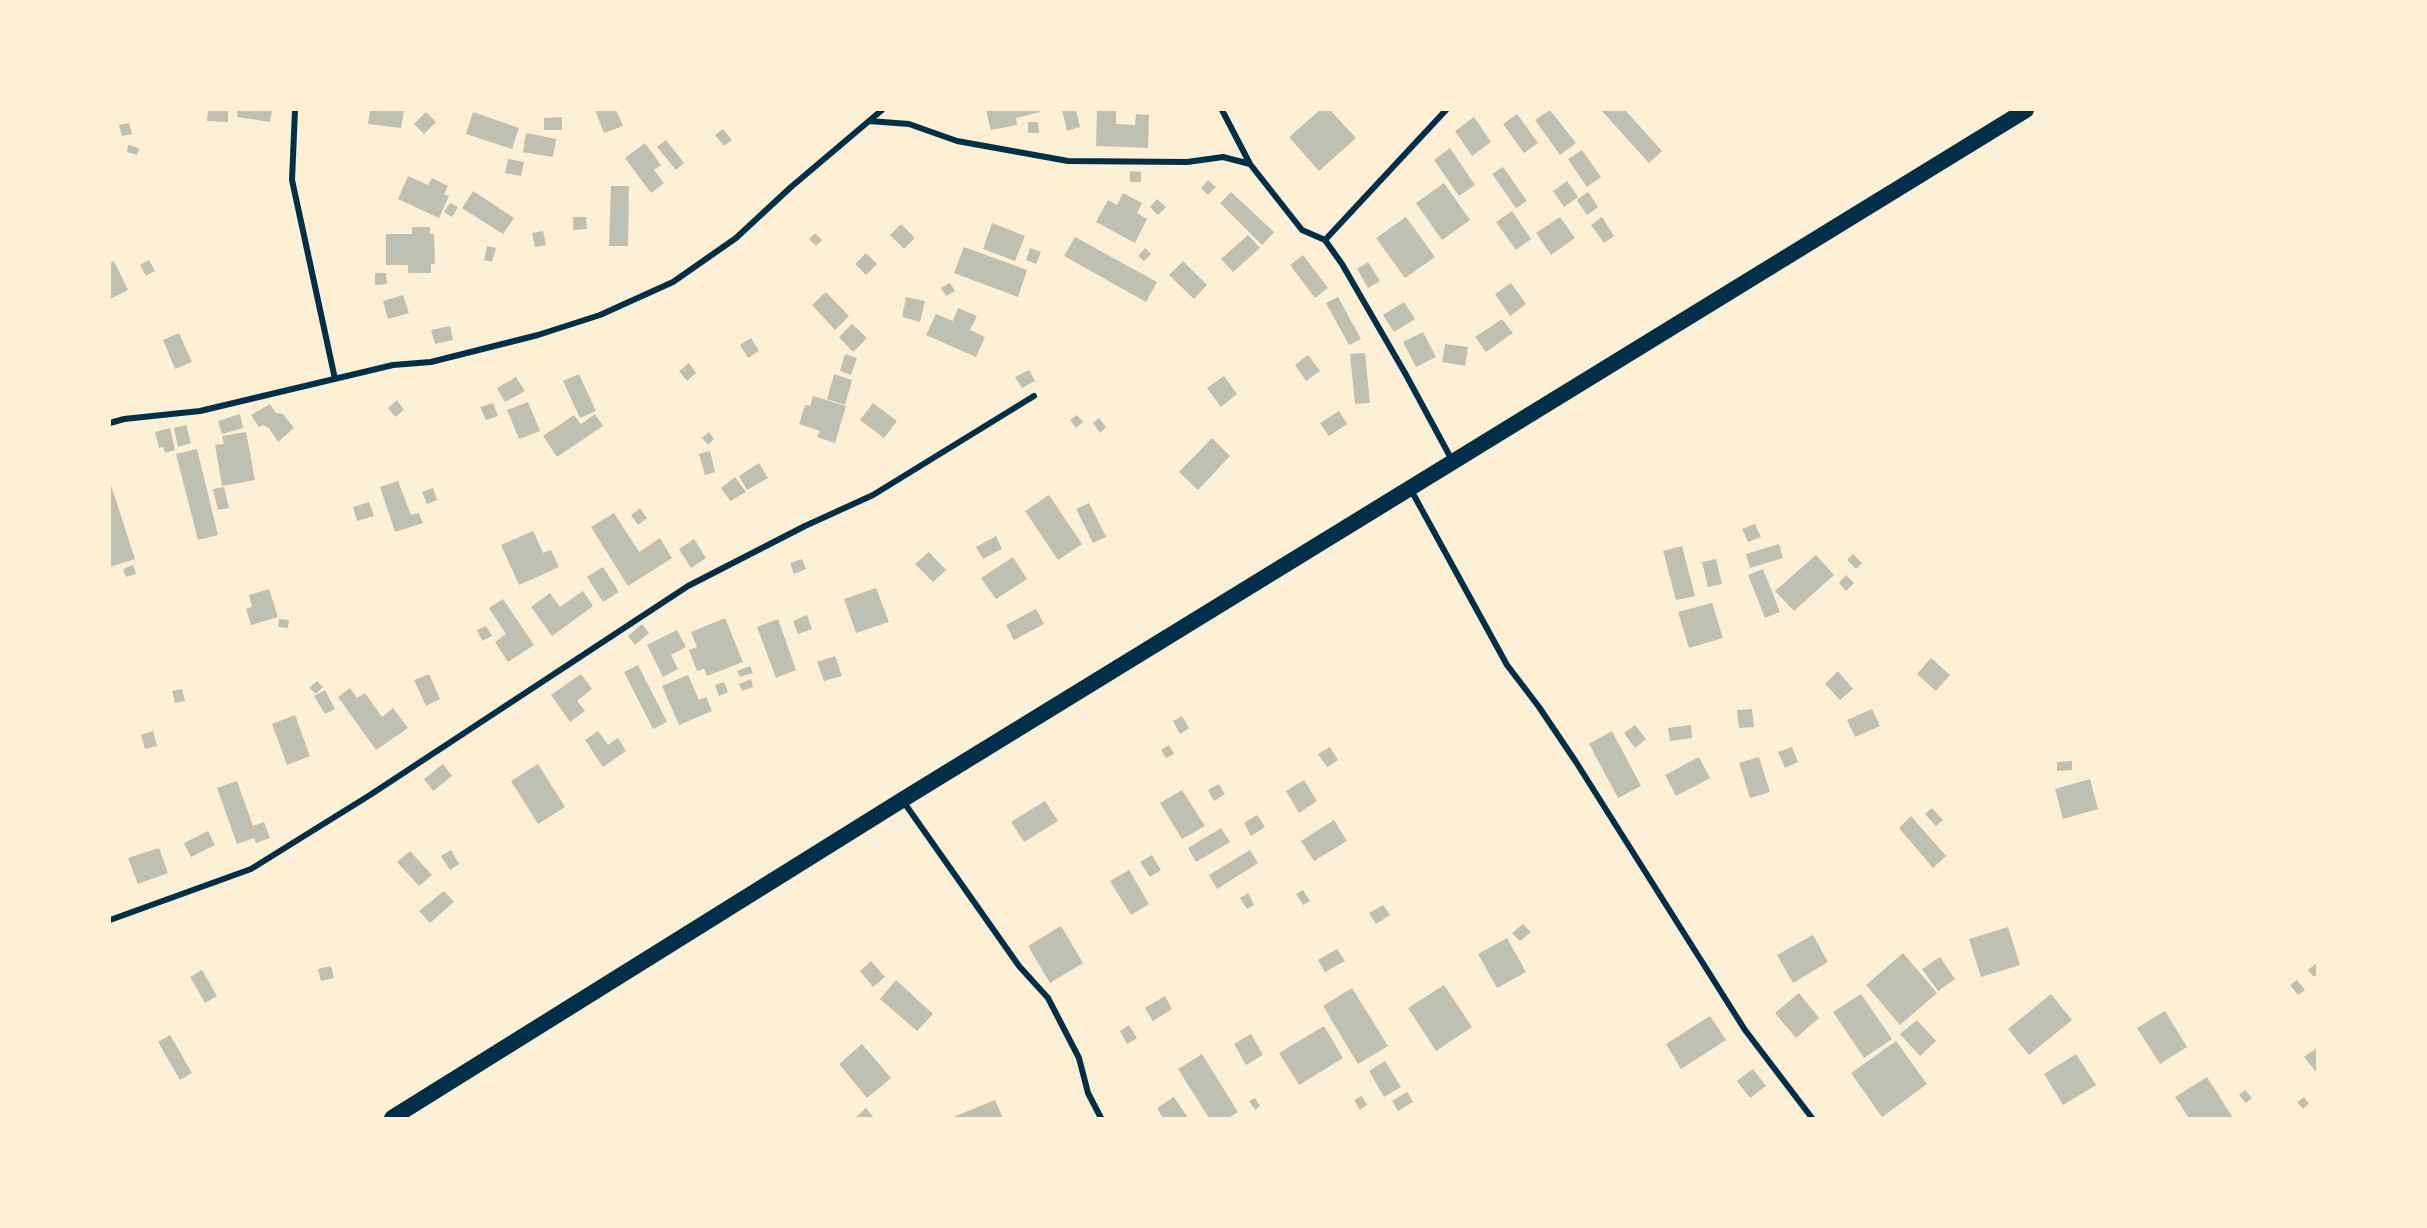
<!DOCTYPE html>
<style>
body{margin:0}
#map{position:relative;width:2427px;height:1228px;overflow:hidden;background:#fdf0d5;font-family:Cabin,sans-serif}
canvas{display:block}
.frame{position:absolute;inset:0;border:111px solid #fdf0d5;pointer-events:none}
</style>
<div id="map">
<canvas width="2427" height="1228"></canvas>
<div class="frame"></div>
</div>
<script>
const c = document.querySelector('canvas').getContext('2d');
c.lineJoin = 'round';
function fillPath(path, color) { c.fillStyle = color; c.fill(path, 'evenodd'); }
function stroke(path, color, width, dash) { c.strokeStyle = color; c.lineWidth = width; c.lineCap = dash ? 'butt' : 'round'; c.setLineDash(dash || []); c.stroke(path); }
const building = new Path2D(`
 M208 110H228V122L207 121Z
 M238 110H272L270 122 237 117Z
 M370 110H404L401 128 368 124Z
 M595 110H616L623 126 604 133Z
 M986 110H1039L1040 112 1016 118 1017 125 991 130Z
 M1062 110H1076L1080 127 1067 131Z
 M1097 110 1116 111V124L1135 125 1136 114 1149 115 1148 148 1096 146Z
 M1320 110H1330L1356 138 1319 171 1289 137Z
 M1550 110 1576 143 1560 155 1535 120Z
 M1601 110H1625L1662 151 1649 163Z
 M426 112 436 122 424 134 414 124Z
 M473 112 519 128 512 149 466 134Z
 M1517 114 1538 143 1524 153 1503 124Z
 M562 117V130H544V118Z
 M1474 117 1491 142 1472 156 1455 131Z
 M1028 122H1038L1039 133H1028Z
 M129 123 132 134 122 136 119 125Z
 M723 129 732 140 724 146 715 135Z
 M526 133 556 139 553 157 523 152Z
 M666 140 684 163 676 170 657 147Z
 M645 143 661 165 654 170 664 183 651 193 625 158Z
 M128 145 139 148 137 155 127 152Z
 M1450 148 1475 185 1459 196 1434 160Z
 M1582 150 1601 177 1587 187 1568 159Z
 M508 159 524 162 521 176 505 173Z
 M1503 167 1527 201 1516 208 1492 174Z
 M1130 171 1141 172V182H1130Z
 M408 176 428 185 432 178 448 186 444 194 449 196 439 218 398 199Z
 M1208 180 1216 187 1208 195 1201 188Z
 M1567 181 1578 197 1564 207 1553 191Z
 M1444 183 1470 220 1442 240 1416 203Z
 M611 186H629L628 246H609Z
 M473 191 514 218 503 234 462 208Z
 M1231 192 1274 232 1262 245 1220 203Z
 M1588 192 1598 207 1587 215 1577 200Z
 M1123 193 1142 203 1137 213 1147 219 1135 243 1096 222 1108 200 1117 205Z
 M1157 199 1166 207 1158 215 1150 207Z
 M450 203 458 207 452 217 444 212Z
 M1512 211 1531 239 1516 250 1496 222Z
 M573 217H586L587 229 573 230Z
 M1406 217 1435 257 1405 278 1376 238Z
 M1560 217 1575 238 1551 255 1536 233Z
 M1602 217 1614 236 1604 243 1591 225Z
 M992 223 1025 236 1015 261 983 249Z
 M901 224 915 238 904 249 890 235Z
 M412 227H430V234H434L435 264H431V273H408V265H386V234H412Z
 M543 231 546 245 535 247 532 233Z
 M815 233 822 240 816 246 809 239Z
 M1248 235 1260 248 1233 272 1221 259Z
 M1075 237 1157 282 1146 302 1064 256Z
 M487 246 496 248 492 262 484 260Z
 M964 247 1027 270 1018 297 954 273Z
 M1030 248 1041 252 1036 264 1026 260Z
 M1145 248 1151 254 1144 261 1138 256Z
 M866 253 877 264 866 275 855 264Z
 M1303 255 1328 288 1315 298 1290 265Z
 M149 260 155 271 146 276 140 265Z
 M114 261 128 290 110 299V263Z
 M1183 261 1207 285 1194 299 1169 275Z
 M1368 262 1380 281 1368 288 1357 269Z
 M375 273H386L387 284 375 285Z
 M950 283 955 291 946 296 941 288Z
 M1511 283 1526 304 1510 316 1495 294Z
 M826 292 849 316 835 330 812 305Z
 M403 295 409 313 388 319 383 301Z
 M906 297 925 301 920 322 902 317Z
 M1338 297 1361 339 1349 345 1326 303Z
 M1404 302 1415 319 1394 332 1383 315Z
 M958 308 977 316 970 330 985 337 976 357 926 335 936 314 953 321Z
 M1502 319 1513 333 1486 352 1475 337Z
 M852 324 867 338 853 352 839 337Z
 M450 326 453 340 435 344 431 330Z
 M1423 332 1436 357 1416 367 1403 342Z
 M179 333 192 362 175 369 163 340Z
 M751 338 759 351 748 358 740 345Z
 M1445 344 1468 347 1465 366 1442 362Z
 M1365 353 1370 403 1355 404 1350 354Z
 M845 354 857 358 851 375 840 371Z
 M1308 355 1320 371 1306 381 1295 365Z
 M689 363 696 373 687 381 679 371Z
 M1029 370 1035 381 1022 388 1015 377Z
 M579 374 596 411 580 418 563 381Z
 M834 374 852 380 845 405 827 399Z
 M1224 376 1237 394 1221 407 1207 388Z
 M516 377 525 391 505 402 497 388Z
 M813 396 846 406 835 443 817 437 820 431 799 424 805 405 810 406Z
 M397 400 404 410 395 417 388 408Z
 M528 402 540 431 519 439 507 410Z
 M493 403 498 416 486 420 480 407Z
 M873 403 897 421 884 438 860 420Z
 M270 404 276 413 283 414 294 428 278 442 269 428 263 425 259 427 251 415Z
 M1339 411 1347 424 1329 436 1320 423Z
 M240 414 243 428 222 434 218 421Z
 M595 414 603 426 557 457 543 436 574 415 581 424Z
 M1077 415 1083 422 1076 428 1070 420Z
 M1099 418 1106 427 1100 433 1093 423Z
 M186 425 191 443 178 447 174 428Z
 M170 428 175 450 165 453 163 447 159 448 155 432Z
 M246 432 255 480 222 486 215 445 224 444 222 436Z
 M709 432 714 439 708 445 702 438Z
 M1212 438 1230 456 1198 490 1179 472Z
 M197 449 218 535 198 540 176 454Z
 M710 451 715 472 705 475 699 454Z
 M759 463 768 478 747 490 739 476Z
 M735 477 746 492 730 501 721 488Z
 M398 481 411 515 419 513 423 523 395 532 380 487Z
 M110 482 135 559 110 567Z
 M224 487 229 508 218 510 213 489Z
 M433 488 437 500 427 504 422 492Z
 M1049 495 1082 544 1058 560 1025 511Z
 M369 502 374 516 357 521 353 507Z
 M1089 503 1106 537 1093 543 1076 509Z
 M640 508 647 518 638 525 631 515Z
 M614 513 639 552 660 538 672 558 628 586 591 527Z
 M1755 524 1761 537 1748 542 1742 529Z
 M533 531 543 553 551 550 559 567 519 585 501 545Z
 M996 536 1002 549 983 559 976 547Z
 M694 539 706 558 691 568 679 549Z
 M1779 544 1783 558 1750 568 1746 554Z
 M1682 546 1695 596 1676 600 1663 551Z
 M929 552 946 570 933 582 915 564Z
 M1853 554 1862 563 1856 569 1847 560Z
 M1816 555 1834 575 1794 611 1775 591Z
 M1013 557 1027 579 996 599 981 578Z
 M802 559 806 569 794 574 790 563Z
 M1716 559 1722 584 1708 587 1702 562Z
 M133 565 136 574 126 577 123 569Z
 M603 567 619 592 603 602 587 577Z
 M1763 569 1780 612 1765 618 1748 575Z
 M1846 575 1854 583 1846 591 1839 583Z
 M876 588 889 622 856 633 844 599Z
 M269 589 278 617 251 625 246 609 252 607 249 595Z
 M583 591 593 606 552 636 531 607 550 593 560 607Z
 M503 599 534 645 508 662 495 642 506 634 489 608Z
 M1712 603 1723 638 1689 648 1678 612Z
 M1036 609 1044 624 1014 640 1006 625Z
 M807 615 812 629 798 634 793 621Z
 M725 618 743 662 707 676 704 669 697 671 689 650 697 647 691 632Z
 M279 619 289 620 288 628 278 627Z
 M778 619 796 670 776 678 757 627Z
 M642 624 649 633 635 645 628 636Z
 M486 626 492 636 482 641 477 630Z
 M677 630 686 647 671 655 678 669 663 677 647 645Z
 M835 656 842 676 824 681 817 662Z
 M1931 658 1950 675 1936 691 1917 674Z
 M638 665 667 722 653 729 624 672Z
 M750 666 753 673 740 677 737 671Z
 M1838 671 1853 689 1840 700 1825 684Z
 M429 674 440 699 426 706 414 680Z
 M581 674 592 689 577 701 585 711 570 722 551 695Z
 M688 675 699 700 706 697 712 711 679 725 662 686Z
 M751 679 753 687 742 691 739 684Z
 M317 681 323 687 316 694 309 688Z
 M724 682 728 692 719 696 715 685Z
 M350 688 357 698 365 693 382 717 393 708 408 728 376 750 338 697Z
 M182 689 185 701 175 703 172 691Z
 M325 690 335 709 325 714 314 696Z
 M1752 709 1754 727 1739 728 1737 710Z
 M1872 709 1880 726 1855 737 1847 720Z
 M295 715 310 756 287 765 272 724Z
 M1182 716 1189 728 1180 734 1173 721Z
 M1635 725 1646 739 1635 748 1624 733Z
 M1691 725 1692 738 1670 741 1668 728Z
 M153 731 157 746 145 749 141 735Z
 M598 731 608 745 618 738 626 751 603 767 585 740Z
 M1612 731 1641 786 1618 798 1589 744Z
 M1169 745 1174 754 1166 758 1161 750Z
 M1330 747 1338 760 1327 767 1318 754Z
 M1792 747 1798 762 1785 768 1778 752Z
 M1699 757 1710 778 1676 796 1665 775Z
 M1759 757 1770 792 1750 798 1739 763Z
 M2072 761V770L2057 771V762Z
 M443 764 452 776 433 791 424 779Z
 M538 764 565 807 538 824 511 781Z
 M2090 779 2098 809 2063 819 2055 789Z
 M1304 780 1317 801 1299 813 1286 791Z
 M237 781 253 826 264 822 270 838 256 843 254 838 237 844 217 788Z
 M1219 784 1225 794 1214 801 1208 790Z
 M1182 790 1205 826 1182 839 1160 803Z
 M1045 801 1058 821 1024 842 1011 822Z
 M1932 808 1943 820 1936 826 1925 814Z
 M1257 815 1265 827 1251 836 1244 823Z
 M1911 816 1946 856 1933 868 1899 828Z
 M1334 820 1347 841 1314 861 1301 841Z
 M1221 828 1230 842 1196 862 1188 848Z
 M208 831 215 845 191 857 184 843Z
 M159 848 168 873 138 884 128 858Z
 M451 850 459 864 450 870 441 856Z
 M1250 850 1258 863 1217 889 1209 875Z
 M410 851 432 875 419 886 397 862Z
 M1152 855 1161 870 1150 877 1140 862Z
 M1129 870 1149 904 1131 915 1110 881Z
 M1303 890 1310 901 1303 905 1296 894Z
 M444 891 454 902 430 923 419 911Z
 M1248 893 1254 905 1247 909 1240 898Z
 M1383 905 1390 915 1376 924 1369 913Z
 M1523 924 1531 932 1520 941 1512 933Z
 M1061 926 1083 963 1050 983 1028 946Z
 M2008 927 2020 965 1981 977 1969 939Z
 M1813 935 1828 962 1793 983 1777 955Z
 M1507 938 1526 972 1497 988 1478 954Z
 M1337 949 1345 961 1325 972 1318 960Z
 M1903 953 1937 993 1900 1025 1866 985Z
 M1940 957 1955 979 1938 991 1922 969Z
 M871 961 885 977 873 987 860 971Z
 M2318 962V974L2314 977 2308 970Z
 M331 966 334 978 321 981 318 969Z
 M202 970 217 996 205 1003 190 977Z
 M896 980 933 1014 917 1031 880 999Z
 M2297 980 2305 990 2298 995 2290 985Z
 M1444 985 1472 1027 1436 1051 1408 1008Z
 M1352 988 1388 1046 1358 1064 1323 1006Z
 M1799 993 1819 1018 1796 1038 1775 1013Z
 M1861 994 1892 1039 1864 1058 1833 1012Z
 M2051 994 2072 1020 2029 1055 2008 1029Z
 M1165 996 1172 1009 1153 1021 1145 1008Z
 M2165 1011 2187 1047 2160 1064 2137 1028Z
 M1710 1016 1726 1040 1681 1069 1666 1044Z
 M1917 1020 1936 1041 1920 1056 1900 1034Z
 M1129 1025 1137 1038 1127 1044 1120 1031Z
 M1324 1026 1343 1058 1299 1085 1279 1053Z
 M1251 1034 1263 1055 1246 1065 1234 1044Z
 M170 1035 192 1073 180 1080 158 1042Z
 M1896 1041 1927 1084 1882 1117 1851 1073Z
 M862 1044 891 1078 867 1098 839 1064Z
 M2318 1047V1074L2304 1057Z
 M1202 1054 1238 1112 1228 1118H1209L1178 1069Z
 M2076 1054 2096 1085 2063 1105 2044 1074Z
 M1385 1061 1401 1087 1384 1097 1369 1071Z
 M1753 1069 1766 1086 1750 1098 1737 1081Z
 M2207 1077 2233 1118H2189L2175 1097Z
 M2245 1090 2252 1098 2246 1103 2239 1095Z
 M1407 1092 1413 1102 1398 1111 1392 1101Z
 M1362 1096 1367 1105 1360 1110 1354 1100Z
 M1174 1097 1188 1118H1163L1157 1108Z
 M2304 1097 2309 1104 2303 1109 2297 1102Z
 M1255 1098 1260 1106 1255 1110 1249 1101Z
 M995 1100 1003 1118H951Z
 M866 1108 874 1118H858L856 1117Z`);
const minor = new Path2D(`
 M295 110 292 180 335 379
 M1222 110 1250 164
 M869 121 909 124 957 141 1068 161 1187 162 1223 157 1250 164 1302 230 1325 240 1342 264 1405 373 1453 462
 M1325 240 1446 110
 M110 423 124 419 200 411 393 365 431 362 538 335 600 315 673 282 736 238 791 187 882 110
 M1411 490 1507 665 1539 707 1576 762 1745 1030 1812 1118
 M903 801 1019 966 1048 998 1079 1058 1088 1093 1101 1118
 M110 920 251 869 370 795 688 586 805 526 873 495 1034 396`);
const trunk = new Path2D(`
 M392 1118 902 800 2026 110`);
fillPath(building, '#bec0b2');
stroke(minor, '#003049', 6);
stroke(trunk, '#003049', 16);
</script>
